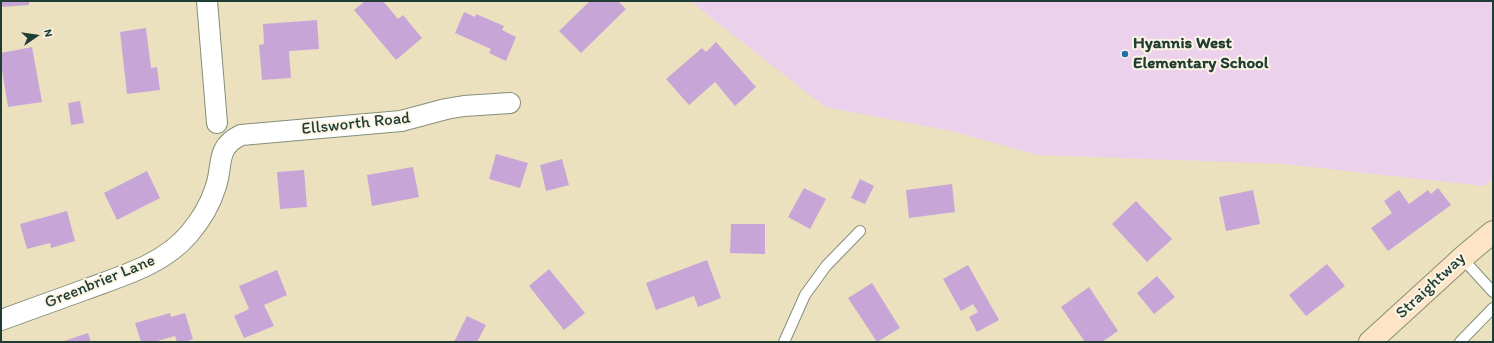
<!DOCTYPE html>
<style>
body{margin:0}
#map{position:relative;width:1494px;height:343px;overflow:hidden;background:#ebe1bf;font-family:Itim,sans-serif}
canvas{display:block}
.frame{position:absolute;inset:0;border:2px solid #1f3d34;pointer-events:none}
.north{position:absolute;left:16px;top:16px;width:40px;height:40px;-webkit-text-stroke:3px #fcf5e5;paint-order:stroke;rotate:77deg;font-size:11px;font-weight:700;line-height:16px;text-align:center;color:#1f3d34}
.north::after{content:'';display:block;margin:auto;width:14px;height:18px;background:#1f3d34;clip-path:polygon(50% 0,100% 100%,50% 72%,0 100%)}
</style>
<div id="map">
<canvas width="1494" height="343"></canvas>
<div class="frame"></div>
<div class="north">N</div>
</div>
<script>
const c = document.querySelector('canvas').getContext('2d');
c.lineJoin = 'round';
function fillPath(path, color) { c.fillStyle = color; c.fill(path, 'evenodd'); }
function stroke(path, color, width, dash) { c.strokeStyle = color; c.lineWidth = width; c.lineCap = dash ? 'butt' : 'round'; c.setLineDash(dash || []); c.stroke(path); }
function label(font, color, halo, rows, align = 'center') {
  c.font = font + ' Itim,sans-serif'; c.lineWidth = 4; c.setLineDash([]); c.textBaseline = 'middle'; c.strokeStyle = halo; c.fillStyle = color; for (const [text, x, y, turn = 0] of rows) {
    c.save(); c.translate(x, y); c.rotate((+turn || 0) * Math.PI / 180); c.textAlign = isNaN(turn) ? turn : align; if (halo) c.strokeText(text, 0, 0); c.fillText(text, 0, 0); c.restore();
  }
}
const built = new Path2D(`
 M690 1H1493V179L1483 186 1284 164 1038 155 951 131 825 107Z`);
const building = new Path2D(`
 M1 1H29V5L1 7Z
 M365 1H383L398 19 403 15 422 38 396 60 354 10Z
 M590 1H618L626 9 581 53 559 31Z
 M464 12 475 17 476 14 504 26 502 30 516 37 506 61 489 53 491 49 455 33Z
 M317 20 319 49 289 51 291 78 262 80 259 45 264 44 263 24Z
 M146 28 151 68 157 67 160 90 127 94 120 32Z
 M716 42 756 87 735 106 715 82 689 105 666 79 702 48 706 52Z
 M32 47 42 102 8 107 1 64V53Z
 M80 101 84 123 71 125 68 103Z
 M496 154 528 163 520 188 489 179Z
 M562 159 569 185 546 191 540 165Z
 M413 167 419 197 372 206 367 175Z
 M304 170 307 207 280 209 277 172Z
 M147 171 160 198 117 220 104 193Z
 M860 179 874 186 865 204 851 198Z
 M952 184 955 212 909 218 906 190Z
 M804 188 826 199 810 229 788 217Z
 M1438 188 1451 205 1388 251 1371 228 1392 213 1384 201 1399 190 1409 204 1428 190 1431 194Z
 M1253 190 1260 224 1226 231 1219 197Z
 M1136 201 1172 239 1147 262 1112 224Z
 M67 211 75 241 51 248 50 243 27 249 20 224Z
 M731 224H765V254L730 253Z
 M707 260 721 298 698 307 694 296 656 310 646 283Z
 M1327 264 1345 286 1306 316 1289 295Z
 M968 265 999 320 977 332 969 317 978 312 973 304 961 311 943 279Z
 M549 269 585 313 564 330 529 286Z
 M277 270 287 295 264 305 274 326 244 338 234 316 249 309 239 286Z
 M1157 276 1175 297 1154 314 1137 293Z
 M872 283 900 328 877 342 848 298Z
 M1089 287 1118 331 1102 342H1085L1061 307Z
 M170 313 171 317 185 313 193 339 184 342H177L175 336 154 342H141L135 323Z
 M467 316 486 325 477 342H454Z
 M88 333 91 342H61Z`);
const lane = new Path2D(`
 M1462 258 1493 292
 M784 342 805 295 826 266 860 231
 M1460 342 1493 308`);
const street = new Path2D(`
 M207 1 217 123
 M1 320C29 310 56 300 84 290 121 276 163 265 189 234 200 221 210 205 215 189 224 166 214 148 241 135L401 121 446 109 464 106 510 103`);
const secondary = new Path2D(`
 M1370 342 1462 258 1493 232`);
const markers = [
 [1125,54,4,"#1f6fb2"]
];
const poiNames = [
 ["Hyannis West",1133,44],
 ["Elementary School",1133,64]
];
const streetNames = [
 ["Ellsworth Road",356,124,-6],
 ["Greenbrier Lane",100,282,-22],
 ["Straightway",1431,286,-43]
];
fillPath(built, '#ebd1eb');
fillPath(building, '#c7a6d7');
stroke(lane, '#858f7a', 12);
stroke(street, '#858f7a', 22);
stroke(secondary, '#858f7a', 24);
stroke(lane, '#fff', 10);
stroke(street, '#fff', 20);
stroke(secondary, '#fee4c6', 22);
for (const [x, y, r, color] of markers) { const dot = new Path2D(); dot.arc(x, y, r, 0, 2 * Math.PI); c.fillStyle = color; c.fill(dot); stroke(dot, '#fcf5e5', 1.5); }
label('bold 17px', '#1f3d34', '#fcf5e5', poiNames, 'left');
label('17px', '#1f3d34', '#fcf5e5', streetNames);
</script>
